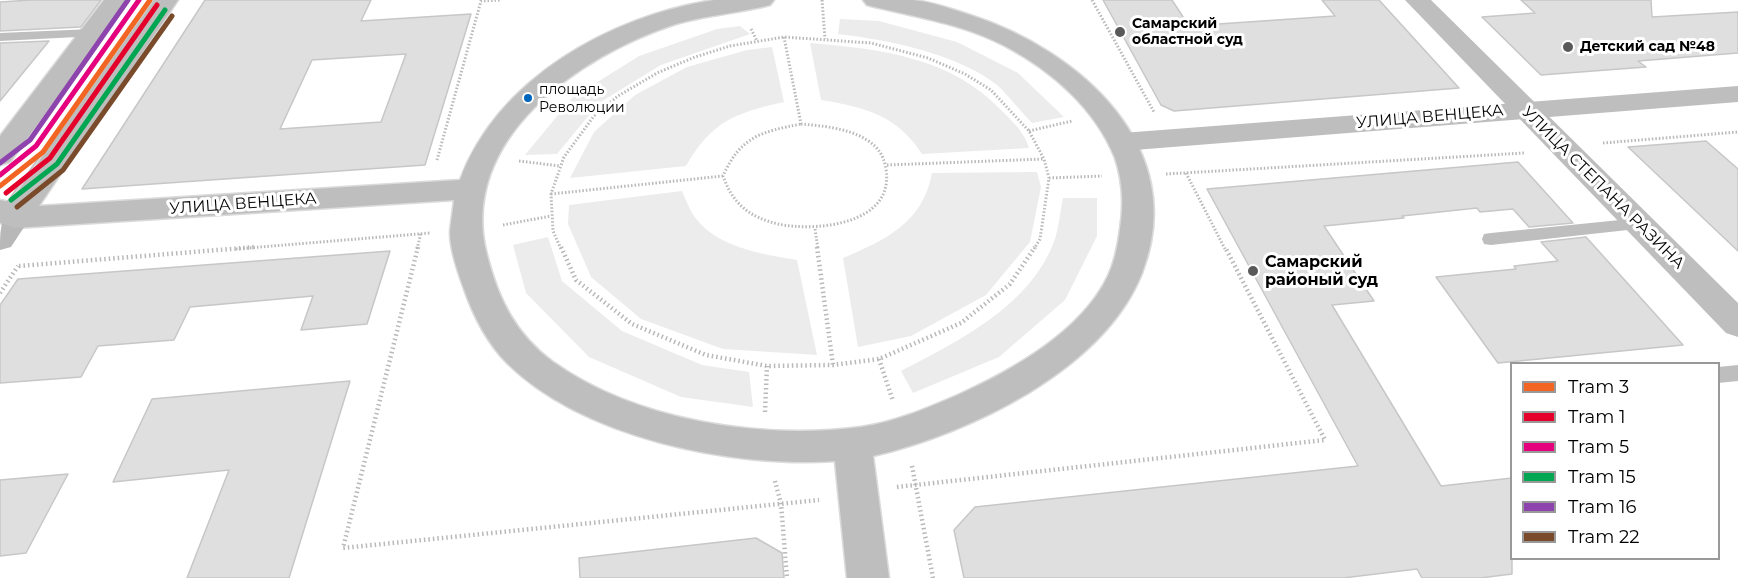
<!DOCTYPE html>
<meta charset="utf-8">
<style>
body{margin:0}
#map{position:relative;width:1738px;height:578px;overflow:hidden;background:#fff;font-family:Montserrat,sans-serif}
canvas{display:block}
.legend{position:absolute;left:1510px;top:362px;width:210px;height:198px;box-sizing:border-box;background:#fff;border:2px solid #999;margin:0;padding:8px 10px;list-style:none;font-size:18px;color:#000}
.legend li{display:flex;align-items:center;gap:12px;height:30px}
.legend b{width:30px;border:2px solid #999}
</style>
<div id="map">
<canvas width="1738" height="578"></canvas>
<ul class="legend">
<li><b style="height:8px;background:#f26522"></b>Tram 3</li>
<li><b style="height:8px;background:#e4002b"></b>Tram 1</li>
<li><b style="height:8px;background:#e5007d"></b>Tram 5</li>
<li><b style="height:8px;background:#00a651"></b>Tram 15</li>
<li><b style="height:8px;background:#8e44ad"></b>Tram 16</li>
<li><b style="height:8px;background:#7a4b2a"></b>Tram 22</li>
</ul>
</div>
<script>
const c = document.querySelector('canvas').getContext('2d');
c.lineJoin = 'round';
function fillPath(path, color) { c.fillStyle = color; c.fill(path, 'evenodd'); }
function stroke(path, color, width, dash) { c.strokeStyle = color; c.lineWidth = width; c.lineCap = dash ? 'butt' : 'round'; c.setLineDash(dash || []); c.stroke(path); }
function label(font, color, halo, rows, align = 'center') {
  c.font = font + ' Montserrat,sans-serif'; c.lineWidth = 6; c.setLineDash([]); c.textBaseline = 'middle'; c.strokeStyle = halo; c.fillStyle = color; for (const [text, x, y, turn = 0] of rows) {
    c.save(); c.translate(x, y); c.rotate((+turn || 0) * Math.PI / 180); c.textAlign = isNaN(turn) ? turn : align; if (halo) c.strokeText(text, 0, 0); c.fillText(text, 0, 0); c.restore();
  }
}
const green = new Path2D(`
 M840 19 879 21 957 42 1018 73 1064 117 1032 123C1020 111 1009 96 997 85 956 53 888 40 838 34Z
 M740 26 750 34 661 65 599 103 557 154 525 155 572 98 639 56 717 29Z
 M810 43C881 49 952 57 1003 112 1015 124 1024 132 1029 148L922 154C897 115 864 107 821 100Z
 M772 47 784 102C735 113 712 121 686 166L570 178 594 132 635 95 687 67 747 50Z
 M1037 172 1041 187 1030 242 986 295 911 336 858 347 843 258C885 240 923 223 932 173Z
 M682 191C685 198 688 206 692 213 713 247 761 254 797 260L817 355 723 349 641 319 591 277 568 224 569 205Z
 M1063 198H1097V236L1065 300 999 357 913 393 901 371C960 340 1031 306 1055 239 1059 227 1060 211 1063 198Z
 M548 237 562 281 622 331 702 365 749 372 753 407 681 397 589 357 526 293 513 245Z`);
const building = new Path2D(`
 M31 0H101L81 27 0 31V2Z
 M205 0H371L361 21 471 14 425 165 82 189ZM406 54 381 122 280 129 312 60Z
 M1103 0H1172L1189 26 1335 16 1322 0H1379L1459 88 1174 111 1161 105Z
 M1521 0H1651L1652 17 1738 12V53L1638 61 1646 67 1541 75 1482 17 1535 13Z
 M49 41 0 101V43Z
 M1706 141 1738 169V251L1628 147Z
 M1518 162 1573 223 1529 227 1513 209 1480 212 1477 208 1402 216 1404 218 1324 226 1374 301 1332 305 1441 486 1512 478V574L1480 578H1422L1417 569 1343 578H964L954 530 975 507 1358 466 1207 189Z
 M1586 237 1683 345 1498 363 1436 277 1516 269 1514 266 1558 261 1541 242Z
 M390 251 367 324 301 330 313 296 190 307 174 340 98 346 81 377 0 383V305L18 279Z
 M350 381 289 578H187L229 470 113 482 152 399Z
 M68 474 26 553 0 556V480Z
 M756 538 782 553 784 578H580L579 558Z`);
const pathFar1 = new Path2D(`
 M822 0 825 39
 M1092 0 1154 112
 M751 29 757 41
 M784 37 801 124
 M801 124C823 126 848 128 867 140 878 147 884 156 886 169 895 225 815 232 778 224 749 217 733 204 723 176 741 136 761 132 801 124Z
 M1029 131 1072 121
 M1603 143 1738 132
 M437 160 481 1 501 0
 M519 161 560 166
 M887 165 1044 159
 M1186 173 1225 249
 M1166 174 1524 153
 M1049 178 1102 176
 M551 194 723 176
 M503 225 551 216
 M815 229 818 249
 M236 249 430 233
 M417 249 421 233
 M561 249 553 231 551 194 564 157 594 116 618 96 657 73 695 57 730 46 784 37 871 43 928 58 965 74 991 90 1029 131 1044 159 1049 178 1040 239 1034 249`);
const path = new Path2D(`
 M418 247 343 548 819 500
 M561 247 576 280 632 324 706 355 767 366 833 365 879 359 961 323 1010 284 1035 247
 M817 247 833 365
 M19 266 255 247
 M0 293 18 266
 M879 359 893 401
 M765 412 767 366
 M912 466 933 578
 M775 481 781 504 787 578
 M897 487 1325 440 1225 247`);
const service = new Path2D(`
 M92 29 99 33 97 36 0 41V33Z
 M1640 218 1646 220 1649 224 1646 228 1491 245 1484 244 1482 239 1484 234 1491 233Z
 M1738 365V381L1718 383V367Z`);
const minor = new Path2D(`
 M1405 0H1431L1738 303V337L1726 333Z`);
const tertiary = new Path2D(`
 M1738 86V102L1122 151 1112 148 1108 142 1112 136 1122 133Z`);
const secondary = new Path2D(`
 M15 208 26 211 30 218 11 247 0 250C0 231 0 214 15 208Z`);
const primary = new Path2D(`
 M104 0H128L10 162 0 165V136Z
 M154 0H178L39 206 460 180C498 78 611 16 714 0 733 0 755 0 774 0L770 5C739 13 707 15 676 24 580 55 457 139 487 255 498 299 516 335 553 362 636 421 761 440 861 427 895 422 928 408 960 394 1013 370 1082 331 1108 276 1115 261 1118 245 1120 229 1124 205 1123 182 1115 158 1095 108 1052 71 1005 46 961 23 914 17 867 5L863 0C879 0 897 0 913 0 932 2 952 9 970 15 1079 50 1191 148 1142 273 1104 370 968 434 873 456L889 578H847L835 461C732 468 583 438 507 363 488 344 473 315 464 289 458 272 450 250 450 232 451 221 453 210 454 200L15 228 0 223V200L10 202Z`);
const tram = new Path2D(`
 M0 212 43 152`);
const tram1 = new Path2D(`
 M0 186 43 152 150 0`);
const tram2 = new Path2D(`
 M6 193 50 158 157 5`);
const tram3 = new Path2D(`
 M0 175 36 146 139 0`);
const tram4 = new Path2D(`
 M11 200 57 164 165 10`);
const tram5 = new Path2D(`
 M0 163 30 140 128 0`);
const tram6 = new Path2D(`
 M17 207 63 170 172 16`);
const markers = [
 [1120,32,6,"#595959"],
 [1568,47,6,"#595959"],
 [528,98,5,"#0065bd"],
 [1253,271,6,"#595959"]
];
const farPoinames = [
 ["Самарский",1132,24],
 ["областной суд",1132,40],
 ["Детский сад №48",1580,47]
];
const busNames = [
 ["площадь",539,90],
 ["Революции",539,108]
];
const streetNames = [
 ["УЛИЦА ВЕНЦЕКА",1430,117,-5],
 ["УЛИЦА СТЕПАНА РАЗИНА",1603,188,45],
 ["УЛИЦА ВЕНЦЕКА",243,204,-4]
];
const poiNames = [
 ["Самарский",1265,262],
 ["районый суд",1265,280]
];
fillPath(green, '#ececec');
fillPath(building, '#dfdfdf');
stroke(building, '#c7c7c7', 1.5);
stroke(primary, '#dbdbdb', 3);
stroke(pathFar1, '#b9b9b9', 3, [1.5, 2]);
stroke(path, '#b9b9b9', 4.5, [1.5, 3]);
fillPath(service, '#bebebe');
fillPath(minor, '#bebebe');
fillPath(tertiary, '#bebebe');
fillPath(secondary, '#b8b8b8');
fillPath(primary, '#bebebe');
stroke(tram, '#bebebe', 1.5);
stroke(tram1, '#f26522', 5);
stroke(tram2, '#e4002b', 5);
stroke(tram3, '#e5007d', 5);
stroke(tram4, '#00a651', 5);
stroke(tram5, '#8e44ad', 5);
stroke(tram6, '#7a4b2a', 5);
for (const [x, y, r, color] of markers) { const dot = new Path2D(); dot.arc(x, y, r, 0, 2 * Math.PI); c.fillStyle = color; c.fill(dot); stroke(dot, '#fff', 2); }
label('bold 14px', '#000', '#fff', farPoinames, 'left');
label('14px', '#000', '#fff', busNames, 'left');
label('16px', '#000', '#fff', streetNames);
label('bold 16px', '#000', '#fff', poiNames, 'left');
</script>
